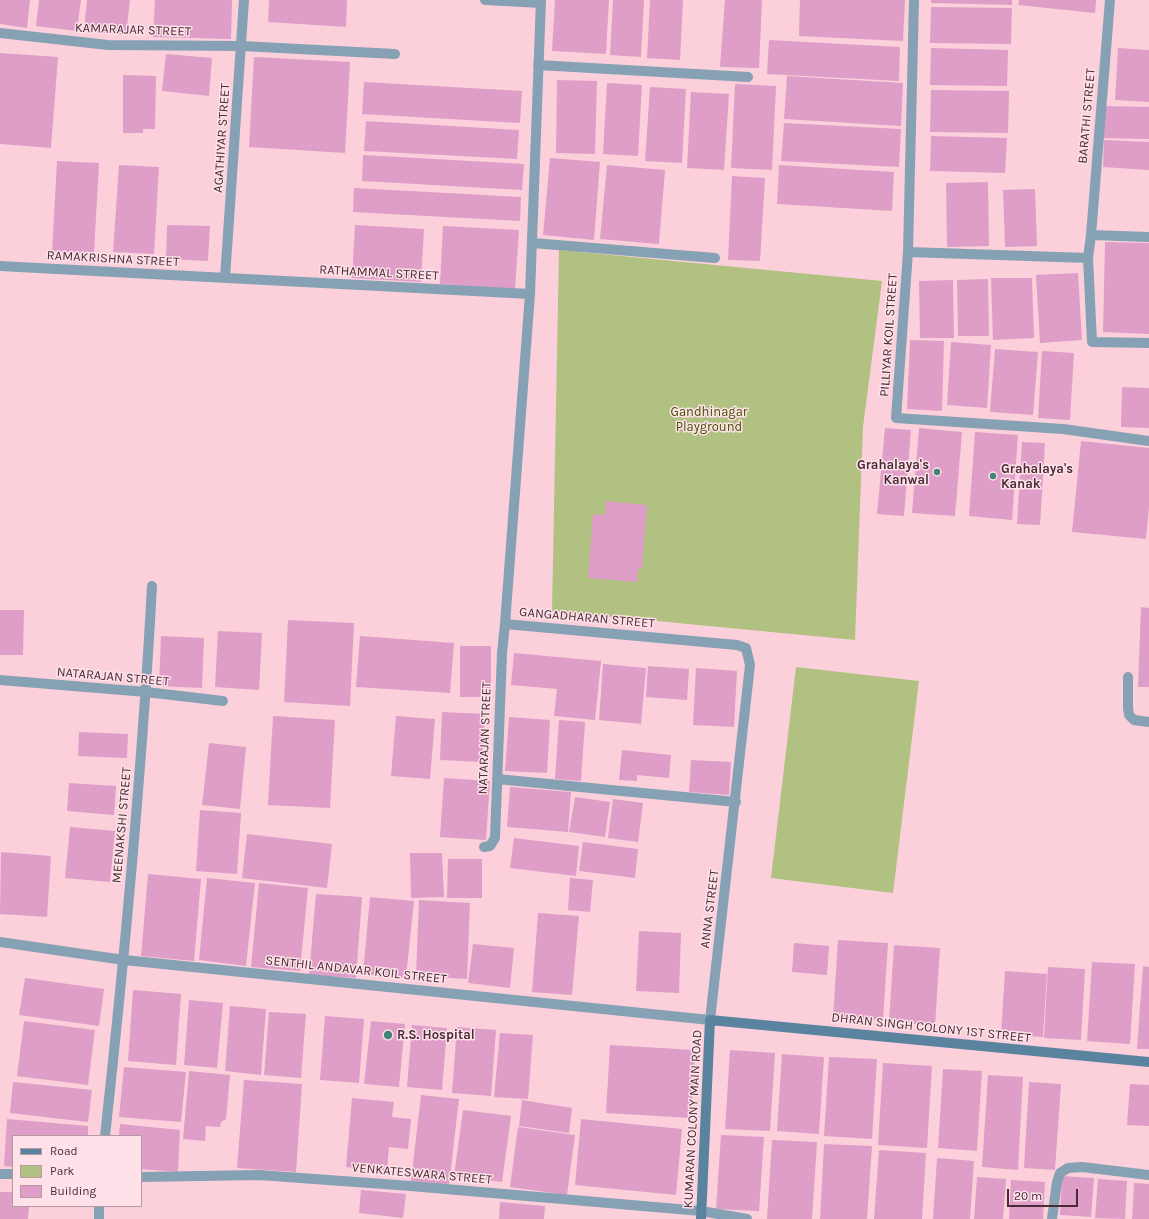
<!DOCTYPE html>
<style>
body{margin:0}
#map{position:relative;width:1149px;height:1219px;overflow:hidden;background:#fbd0db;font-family:Karla,sans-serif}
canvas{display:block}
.legend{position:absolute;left:12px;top:1135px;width:130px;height:72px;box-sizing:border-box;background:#ffe1e9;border:1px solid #b699a1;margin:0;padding:5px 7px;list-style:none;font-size:12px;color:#482c35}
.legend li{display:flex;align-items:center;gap:8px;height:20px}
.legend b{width:20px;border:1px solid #b699a1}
.scale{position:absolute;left:1007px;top:1189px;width:71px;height:18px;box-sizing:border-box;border:2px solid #482c35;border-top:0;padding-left:5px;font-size:12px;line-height:14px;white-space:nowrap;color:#482c35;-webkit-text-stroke:3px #ffe1e9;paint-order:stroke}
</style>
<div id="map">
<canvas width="1149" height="1219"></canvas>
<ul class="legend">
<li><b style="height:5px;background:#5a839f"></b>Road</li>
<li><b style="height:11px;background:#b1c182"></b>Park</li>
<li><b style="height:11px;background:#de9ec8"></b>Building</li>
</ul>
<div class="scale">20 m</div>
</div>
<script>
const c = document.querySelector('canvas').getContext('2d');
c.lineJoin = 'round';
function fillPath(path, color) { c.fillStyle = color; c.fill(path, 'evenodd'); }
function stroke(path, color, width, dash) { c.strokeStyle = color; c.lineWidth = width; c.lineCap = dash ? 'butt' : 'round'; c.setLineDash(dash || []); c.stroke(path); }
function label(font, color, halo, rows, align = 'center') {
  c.font = font + ' Karla,sans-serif'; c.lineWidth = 3; c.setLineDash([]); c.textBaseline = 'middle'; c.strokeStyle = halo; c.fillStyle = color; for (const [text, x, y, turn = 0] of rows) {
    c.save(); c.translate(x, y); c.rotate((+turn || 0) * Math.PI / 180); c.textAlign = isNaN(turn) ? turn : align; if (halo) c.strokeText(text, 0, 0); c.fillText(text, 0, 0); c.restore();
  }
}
const green = new Path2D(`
 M559 250 882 281 863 427 855 640 552 611Z
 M796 667 919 681 893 893 771 878Z`);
const building = new Path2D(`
 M0 0H30L27 28 0 24Z
 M39 0H81L77 31 36 26Z
 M87 0H130L126 35 84 30Z
 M155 0H232L231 39 153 37Z
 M269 0H347L346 27 268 22Z
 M555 0H609L606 54 552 51Z
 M613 0H644L641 57 610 55Z
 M650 0H683L680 60 647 58Z
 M725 0H762L759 68 720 67Z
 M800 0H905L903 41 799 36Z
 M931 0H1012V5L931 3Z
 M1019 0H1096L1095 13 1018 5Z
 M931 7 1012 8 1011 44 930 43Z
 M769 40 900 47 899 81 767 74Z
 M931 48 1008 50 1007 86 930 85Z
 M1118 48 1149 50V102L1115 100Z
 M0 53 58 57 51 148 0 144Z
 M166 54 212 58 209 96 162 91Z
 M254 57 350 62 345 153 249 147Z
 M123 75 156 76 155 129H143V133H123Z
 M787 76 903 83 901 126 784 119Z
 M557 80 597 81 595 154 556 153Z
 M364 82 522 91 520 123 362 114Z
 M607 83 642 85 638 156 603 154Z
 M735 84 776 86 772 170 731 168Z
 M650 87 686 89 682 163 645 161Z
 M931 90 1009 91 1008 133 930 132Z
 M691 92 729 94 724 170 687 168Z
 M1104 106 1149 107V139L1103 138Z
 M366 121 519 130 517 159 364 151Z
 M784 123 901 129 899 167 781 161Z
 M931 136 1007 138 1005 173 930 171Z
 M1104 140 1149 142V170L1103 167Z
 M363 155 524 164 522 190 362 181Z
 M550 158 600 162 594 240 543 235Z
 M57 161 99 163 94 254 52 251Z
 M119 165 159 167 154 254 113 252Z
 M607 165 665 170 659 244 600 239Z
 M779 165 894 172 892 211 777 204Z
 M732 176 765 178 760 261 728 260Z
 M988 182 989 246 947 247 946 183Z
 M354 188 521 197 520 221 353 212Z
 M1035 189 1037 246 1005 247 1003 190Z
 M167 225 210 226 208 261 166 259Z
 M355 225 424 229 421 282 352 278Z
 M443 226 519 230 515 289 440 284Z
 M1105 242 1149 243V334L1103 332Z
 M1078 273 1082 340 1040 343 1036 275Z
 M991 278H1032L1034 338 993 340Z
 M988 279 989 336H958L957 280Z
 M953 280 954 338H920L919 281Z
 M910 340 944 341 942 411 907 409Z
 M951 342 991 345 987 408 947 405Z
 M995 349 1038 352 1033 415 990 412Z
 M1042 351 1074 353 1070 420 1038 418Z
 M1122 387 1149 388V428L1121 427Z
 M885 428 911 430 904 516 877 514Z
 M919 428 962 432 955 516 912 513Z
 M975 432 1018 435 1012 520 969 516Z
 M1081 441 1149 448V507L1146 539 1072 532Z
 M1022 442 1045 443 1040 525 1017 524Z
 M606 501 647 505 642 569H638L637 582 588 578 593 514 605 515Z
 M1141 607 1149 608V687H1138Z
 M0 610H24L23 655H0Z
 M288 620 354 623 350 706 284 702Z
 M218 631 262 633 259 690 215 687Z
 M161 636 204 638 202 688 159 686Z
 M360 636 454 643 450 693 356 687Z
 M460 646H491V697H460Z
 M514 653 601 661 595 720 554 716 557 689 511 685Z
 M603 664 646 668 641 724 599 720Z
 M648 666 689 669 687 700 646 697Z
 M696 668 737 671 734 727 693 725Z
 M442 712 485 714 482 762 440 760Z
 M273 716 335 720 330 808 268 805Z
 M396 716 435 719 430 779 391 776Z
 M509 717 550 720 547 773 505 771Z
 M559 720 585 722 581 781 555 779Z
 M79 732 128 734 127 758 78 756Z
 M209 743 246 747 240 809 202 805Z
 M622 750 671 755 669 778 637 775V781L619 780Z
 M691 760 731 762 729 795 689 792Z
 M444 778 490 781 486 840 440 837Z
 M69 783 116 786 114 815 67 811Z
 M510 787 571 792 568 832 507 827Z
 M575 797 610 802 605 837 569 832Z
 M613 799 643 803 638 842 608 838Z
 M200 810 241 813 237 874 196 871Z
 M70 827 115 831 110 882 65 878Z
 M247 834 332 844 327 888 242 878Z
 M514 838 579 846 576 876 510 868Z
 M583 842 638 849 635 878 579 871Z
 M1 852 51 856 47 917 0 914Z
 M410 853H442L444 897 411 898Z
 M448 859H482V898H447Z
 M148 874 201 879 194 961 141 956Z
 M207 878 255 883 246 966 199 960Z
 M570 878 593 880 590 912 568 910Z
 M259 883 308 888 300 971 251 967Z
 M316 894 362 897 356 978 309 975Z
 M370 897 414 901 406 978 363 974Z
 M419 900 470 903 467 979 416 976Z
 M538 913 579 916 572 995 532 992Z
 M639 931 681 933 679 993 636 991Z
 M838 940 888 943 883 1020 833 1017Z
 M794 943 829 946 827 975 792 972Z
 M473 944 514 948 510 988 468 983Z
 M894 945 940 948 935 1025 889 1022Z
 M1092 962 1135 964 1130 1044 1087 1041Z
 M1143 966 1149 967V1049H1137Z
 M1048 967 1085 969 1081 1040 1044 1038Z
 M1005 971 1047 974 1043 1037 1001 1034Z
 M25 978 104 989 99 1026 19 1015Z
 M133 990 181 994 176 1065 128 1061Z
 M189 1000 223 1003 217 1068 184 1065Z
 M230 1006 266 1009 261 1075 225 1071Z
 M269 1012 306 1014 301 1078 264 1075Z
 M325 1016 364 1019 359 1083 320 1080Z
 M24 1021 95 1030 88 1085 17 1076Z
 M371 1021 405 1024 399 1087 364 1084Z
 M412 1025 447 1028 442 1090 407 1087Z
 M457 1027 496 1030 491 1096 452 1093Z
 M500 1033 533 1035 528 1099 494 1097Z
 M610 1045 695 1050 691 1118 606 1113Z
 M730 1050 775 1053 770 1131 725 1129Z
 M782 1054 824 1057 819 1134 777 1131Z
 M829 1057 877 1059 872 1139 824 1136Z
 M883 1063 932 1066 927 1148 878 1145Z
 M124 1067 186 1072 181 1122 119 1117Z
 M943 1069 982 1071 977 1151 938 1148Z
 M189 1071 230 1075 226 1119 221 1122 220 1127 206 1126 205 1141 183 1139Z
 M988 1075 1023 1077 1018 1170 982 1167Z
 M244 1080 302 1084 296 1172 237 1168Z
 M13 1082 92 1090 88 1122 10 1113Z
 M1029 1082 1061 1084 1055 1170 1024 1168Z
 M1130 1084 1149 1085V1126L1127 1125Z
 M421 1095 459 1099 449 1185 411 1181Z
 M352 1098 394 1102 392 1117 411 1119 408 1149 389 1147 387 1171 346 1167Z
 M522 1100 572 1108 569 1133 519 1126Z
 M463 1110 511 1116 502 1182 454 1176Z
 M7 1119 88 1126V1136H13V1167L4 1166Z
 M581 1119 682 1129 676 1195 575 1185Z
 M120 1124 180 1130 178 1172 141 1169V1136H119Z
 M518 1127 575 1135 567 1195 510 1187Z
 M721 1135 764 1137 759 1211 716 1209Z
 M772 1140 817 1142 812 1219H767Z
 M824 1144 872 1146 867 1219H820Z
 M879 1150 926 1153 922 1219H874Z
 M937 1158 974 1161 970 1219H933Z
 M1062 1176 1094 1178 1091 1217 1060 1215Z
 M977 1177 1006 1179 1003 1219H974Z
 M1098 1179 1127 1181 1125 1219 1095 1218Z
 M1011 1180 1045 1182 1043 1219H1009Z
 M1134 1183 1149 1184V1219H1132Z
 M361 1190 406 1194 403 1218 359 1213Z
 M0 1192H13V1206H29L28 1219H0Z
 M500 1202 545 1206 544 1219H499Z`);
const street = new Path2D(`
 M485 0 541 3
 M914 0 908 252 896 418 1063 429 1149 441
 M0 33 108 45 242 46 395 54
 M538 65 748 77
 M1091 235 1110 0
 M533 243 715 258
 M908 252 1088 258 1091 235 1149 237
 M1088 258 1092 342 1149 343
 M0 266 530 294
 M225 278 244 0
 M1128 677V708L1129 715 1134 720 1149 722
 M0 680 146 692 223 701
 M497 779 736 802
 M484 847 490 846 495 838 502 653 505 624
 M0 942 124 960 710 1020 750 665 746 648 737 645 505 624 530 294 541 0
 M105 1136C125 953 142 770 152 586
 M0 1174H13
 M141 1177 259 1175 411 1186 701 1211 747 1219
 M99 1219V1206
 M1052 1219 1057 1182 1060 1173 1068 1168 1082 1167 1149 1175`);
const secondary = new Path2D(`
 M701 1219 710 1020 1149 1062`);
const markers = [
 [937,472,4,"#428579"],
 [993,476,4,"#428579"],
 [388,1035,5,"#428579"]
];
const streetNames = [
 ["KAMARAJAR STREET",133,30,2],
 ["BARATHI STREET",1087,116,-85],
 ["AGATHIYAR STREET",222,138,-86],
 ["RAMAKRISHNA STREET",113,259,3],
 ["RATHAMMAL STREET",379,273,3],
 ["PILLIYAR KOIL STREET",889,335,-86],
 ["GANGADHARAN STREET",587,618,5],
 ["NATARAJAN STREET",113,677,5],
 ["NATARAJAN STREET",485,738,-88],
 ["MEENAKSHI STREET",122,825,-85],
 ["ANNA STREET",710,909,-83],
 ["SENTHIL ANDAVAR KOIL STREET",356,970,6],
 ["DHRAN SINGH COLONY 1ST STREET",931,1028,6],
 ["KUMARAN COLONY MAIN ROAD",693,1119,-87],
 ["VENKATESWARA STREET",422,1174,5]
];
const parkNames = [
 ["Gandhinagar",709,412],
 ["Playground",709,427]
];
const poiNames = [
 ["Grahalaya's",929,465,"right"],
 ["Kanwal",929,480,"right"],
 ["Grahalaya's",1001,469],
 ["Kanak",1001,484],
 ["R.S. Hospital",397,1035]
];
fillPath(green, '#b1c182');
fillPath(building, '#de9ec8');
stroke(street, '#86a1b4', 10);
stroke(secondary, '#5a839f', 10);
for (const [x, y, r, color] of markers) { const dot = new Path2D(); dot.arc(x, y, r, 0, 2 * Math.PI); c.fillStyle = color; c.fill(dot); stroke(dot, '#ffe1e9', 1.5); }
label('13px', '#482c35', '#ffe1e9', streetNames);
label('13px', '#455301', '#ffe1e9', parkNames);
label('bold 13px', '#482c35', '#ffe1e9', poiNames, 'left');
</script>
